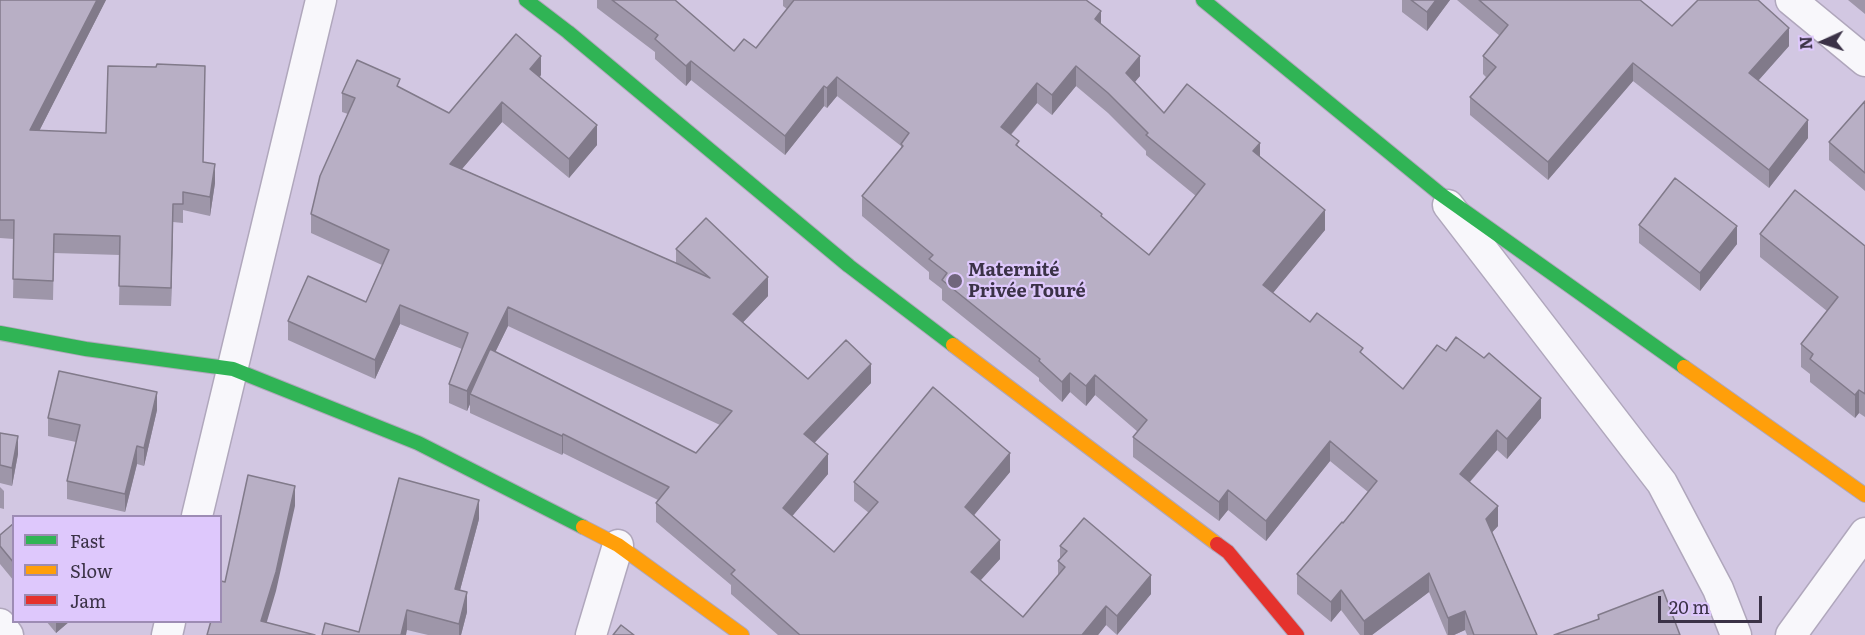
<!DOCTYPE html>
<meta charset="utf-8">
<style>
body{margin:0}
#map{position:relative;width:1865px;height:635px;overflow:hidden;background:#d2c7e2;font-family:Literata,serif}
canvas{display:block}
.legend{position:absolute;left:12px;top:515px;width:210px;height:108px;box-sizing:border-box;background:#dec8fc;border:2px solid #9d8cb4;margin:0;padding:8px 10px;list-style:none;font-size:18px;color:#3b3247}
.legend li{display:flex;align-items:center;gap:12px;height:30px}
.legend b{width:30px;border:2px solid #9d8cb4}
.north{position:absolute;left:1793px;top:12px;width:60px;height:60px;-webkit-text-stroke:4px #dec8fc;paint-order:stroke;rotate:267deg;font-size:16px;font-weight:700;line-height:24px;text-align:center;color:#3b3247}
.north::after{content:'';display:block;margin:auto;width:21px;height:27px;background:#3b3247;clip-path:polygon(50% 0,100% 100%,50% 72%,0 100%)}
.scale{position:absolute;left:1658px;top:596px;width:104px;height:27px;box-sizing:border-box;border:3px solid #3b3247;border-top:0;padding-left:8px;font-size:18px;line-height:21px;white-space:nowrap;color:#3b3247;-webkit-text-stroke:4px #dec8fc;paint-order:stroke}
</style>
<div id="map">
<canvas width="1865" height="635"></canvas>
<ul class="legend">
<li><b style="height:8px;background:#30b455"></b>Fast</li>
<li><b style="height:8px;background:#ff9f0a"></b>Slow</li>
<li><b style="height:8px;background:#e5322d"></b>Jam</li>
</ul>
<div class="north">N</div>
<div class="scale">20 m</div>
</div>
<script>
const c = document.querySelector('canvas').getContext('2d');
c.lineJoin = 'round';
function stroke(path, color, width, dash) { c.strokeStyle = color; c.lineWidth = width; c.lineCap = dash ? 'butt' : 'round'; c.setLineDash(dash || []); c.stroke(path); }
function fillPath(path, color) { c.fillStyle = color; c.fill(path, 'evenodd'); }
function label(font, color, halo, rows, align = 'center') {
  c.font = font + ' Literata,serif'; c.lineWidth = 4.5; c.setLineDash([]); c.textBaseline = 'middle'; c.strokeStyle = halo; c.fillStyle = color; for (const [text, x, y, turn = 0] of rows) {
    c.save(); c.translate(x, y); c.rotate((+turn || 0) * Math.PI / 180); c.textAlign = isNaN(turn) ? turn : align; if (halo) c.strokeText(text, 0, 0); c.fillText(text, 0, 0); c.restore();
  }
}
const street = new Path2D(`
 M1791 0 1865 61
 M1448 205 1662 483 1718 589 1736 635
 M197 516 321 0
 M0 624 8 635
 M167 635 170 622
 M591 635 618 545
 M1791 635 1865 533`);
const fast = new Path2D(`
 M526 0 568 32 849 266 953 345
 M1203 0 1439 193 1684 367
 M0 333 86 349 233 369 418 443 583 527`);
const slow = new Path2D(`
 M953 345 1217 544
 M1684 367 1865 495
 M583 527 618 545 742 635`);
const jam = new Path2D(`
 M1217 544 1228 552 1297 635`);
const wall = new Path2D(`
 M0 0H106L39 131 106 133 205 84 203 162 215 183 210 216 183 210V223L173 222 171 306 119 305 120 255 54 253 53 300 13 298 14 239 0 238Z
 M597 0H675L734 51 756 48 787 9 783 6V0H1086L1101 24 1140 76 1134 82 1164 113 1260 157 1325 230 1273 293 1310 322 1363 355 1403 389 1541 418 1507 459 1497 450 1470 482 1498 526 1492 532 1537 635H1467L1465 630 1454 635H1447L1429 592 1372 635H1360L1341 610 1331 622 1297 594V574L1343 523 1368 492 1330 461 1266 541 1228 510 1219 521 1133 457V437L1138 432 1095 395 1086 406 1070 392 1062 402 1039 381V378L942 300V289L929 279V272L862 216V196L901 149V146L837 96 827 108 824 106 785 155 691 80 686 86 655 59V52L597 8ZM1076 86 1108 113 1146 151V155L1196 196 1149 255 1102 218 1019 147 1011 135 1037 103 1052 115Z
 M1402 0H1450L1427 31 1402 12Z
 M1457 0H1640L1672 26 1789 46 1758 81 1808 138 1769 188 1633 81 1548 180 1470 115V97L1486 77 1483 74V56L1500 36Z
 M1848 0H1865V14Z
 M541 75 540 77 597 145 569 178 502 122 462 169 676 263V249L768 296 743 322 808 379 871 383 814 443 828 474 792 516 834 552 869 513 854 501V482L1010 472 974 515 1000 559 980 580 1023 617 1058 576V561L1060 559V546L1151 594 1117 635 1106 625 1098 635H778L731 594V585L656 522V503L658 500 563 453 562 455 470 413V404L467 411 449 403V384L462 349 400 324 375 379 288 340V321L366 302 382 265 311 233V214L348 114 342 112V93L400 88 449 113ZM508 326 720 425 696 453 495 352Z
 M1865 101V191L1829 160V142Z
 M1639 225 1737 244 1700 291 1639 243Z
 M1760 234 1865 246V417L1859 413 1855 418 1810 382V374L1801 367V344L1827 311 1760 257Z
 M157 410 144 466 137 464 125 512 67 499V481L76 442 48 436V418Z
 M0 433 18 454 12 486 0 483Z
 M0 487 4 491V509L0 508Z
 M479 519 460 590 467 612 461 635H428L407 630 359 632Z
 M14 523V581L0 564V535Z
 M46 621H70L56 633Z`);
const shadedWall = new Path2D(`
 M97 0H106L30 149V130Z
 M1436 0H1450L1427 31V12Z
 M1101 11V31L1095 19Z
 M1789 28V46L1749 91V73Z
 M541 56V75L530 88V69Z
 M1140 56V76L1126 93V73Z
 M691 61V80L686 86V66Z
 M1633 63V81L1548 180V162Z
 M1076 66V86L1052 115V95Z
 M837 77V96L827 108V88Z
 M1037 83V103L1001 146V127Z
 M824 86V106L785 155V136Z
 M502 102V122L450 183V164Z
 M1808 120V138L1769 188V170Z
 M597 125V145L569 178V159Z
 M1260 143V162L1253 151Z
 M215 164V183L210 216V197Z
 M173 204V222L171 306V288Z
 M1325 210V230L1263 305V285Z
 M1737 226V244L1700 291V273Z
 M768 277V296L733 333V314Z
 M400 305V324L375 379V360Z
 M508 307V326L474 396 470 394V404L467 411V391Z
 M871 364V383L804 454V434Z
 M1070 373V392L1062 402V382Z
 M1095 375V395L1086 406V386Z
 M1859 390V413L1855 418V395Z
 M157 392V410L144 466V448Z
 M1541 398V418L1507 459V439Z
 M1497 430V450L1460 493V474Z
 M563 434V453L562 455V436Z
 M18 436V454L12 486V468Z
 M1330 441V461L1266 541V521Z
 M137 446V464L125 512V494Z
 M1010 453V472L965 526V507Z
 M828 454V474L783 527V508Z
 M295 486V506L276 591 263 635 261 621Z
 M1228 490V510L1219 521V502Z
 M479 500V519L455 609V589Z
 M1498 506V526L1486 539V519Z
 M1000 540V559L971 591V572Z
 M1429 573V592L1372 635H1364V621Z
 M1151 575V594L1117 635V616Z
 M1341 590V610L1331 622V602Z
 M467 592V612L461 635H459V624Z
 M1106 606V625L1098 635H1082Z
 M407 610V630L406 635H401Z
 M1465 611V630L1454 635H1448V618Z
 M56 621H70L56 633Z`);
const building = new Path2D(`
 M0 0H97L30 130 106 133 108 66 156 67 157 64 205 66 203 162 215 164 210 197 183 192V204H173L171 288 119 286 120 236 54 234 53 281 13 279 14 220H0Z
 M612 0H675L734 51 744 39 756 48 794 0H1086L1101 11 1095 19 1140 56 1126 73 1164 113 1187 84 1260 143 1253 151 1325 210 1263 285 1310 322 1317 313 1363 348 1360 352 1403 389 1437 345 1446 351 1456 337 1484 358 1489 353 1541 398 1507 439 1497 430 1460 474 1498 506 1486 519 1537 635H1474L1465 611 1448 618 1429 573 1364 621 1341 590 1331 602 1297 574 1342 522 1343 523 1377 481 1330 441 1266 521 1228 490 1219 502 1133 437 1147 420 1095 375 1086 386 1070 373 1062 382 1039 361 1040 359 942 280 947 273 929 259 933 255 862 196 903 146 901 144 909 133 837 77 827 88 824 86 785 136 691 61 686 66 655 39 658 35ZM1076 66 1108 93 1148 133 1146 135 1205 184 1149 255 1101 216 1102 214 1016 145 1019 141 1001 127 1037 83 1052 95Z
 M1411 0H1436L1427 12Z
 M1479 0H1640L1672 26 1698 0H1758L1789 28 1749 73 1808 120 1769 170 1633 63 1548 162 1470 97 1496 67 1483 56 1508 25Z
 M516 34 541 56 530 69 597 125 569 159 502 102 450 164 710 278 676 249 706 218 768 277 733 314 808 379 846 340 871 364 804 434 828 454 783 508 834 552 878 502 854 482 933 387 1010 453 965 507 1000 540 971 572 1023 617 1065 567 1058 561 1067 551 1060 546 1084 518 1151 575 1117 616 1106 606 1082 635H800L731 574 735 570 656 503 669 487 563 434 562 436 470 394 490 349 696 453 732 411 508 307 467 391 449 384 468 333 400 305 375 360 288 321 308 276 366 302 389 250 311 214 320 176 355 98 342 93 357 60 400 79 397 86 449 113Z
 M1865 101V173L1829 142Z
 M1675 178 1737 226 1700 273 1639 225Z
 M1795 190 1865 246V394L1859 390 1855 395 1810 359 1813 354 1801 344 1838 297 1760 234Z
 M59 371 157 392 144 448 137 446 125 494 67 481 80 425 48 418Z
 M0 433 18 436 12 468 0 465Z
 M248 475 295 486 276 572 261 621 315 635H207L211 621H220V584L221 581 225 582Z
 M399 478 479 500 455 589 467 592 459 624 407 610 401 635H322L325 623 359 632Z
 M14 523V563L0 546V535Z
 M1663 590 1680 635H1554L1599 619 1598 615Z
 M621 625 634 635H613Z`);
const markers = [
 [955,281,8,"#70667d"]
];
const poiNames = [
 ["Maternité",968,271],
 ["Privée Touré",968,292]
];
stroke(street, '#b0a7bc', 33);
stroke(fast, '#b0a7bc', 16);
stroke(slow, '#b0a7bc', 16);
stroke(jam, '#b0a7bc', 16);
stroke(street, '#f8f7fb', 30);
stroke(fast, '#30b455', 14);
stroke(slow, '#ff9f0a', 14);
stroke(jam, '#e5322d', 14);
fillPath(wall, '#9e96a9');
fillPath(shadedWall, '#817a8a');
fillPath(building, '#b8afc5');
stroke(building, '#817a8a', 1.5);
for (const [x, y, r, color] of markers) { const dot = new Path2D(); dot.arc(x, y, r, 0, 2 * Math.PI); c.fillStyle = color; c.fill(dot); stroke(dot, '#dec8fc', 2); }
label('bold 18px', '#3b3247', '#dec8fc', poiNames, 'left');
</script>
